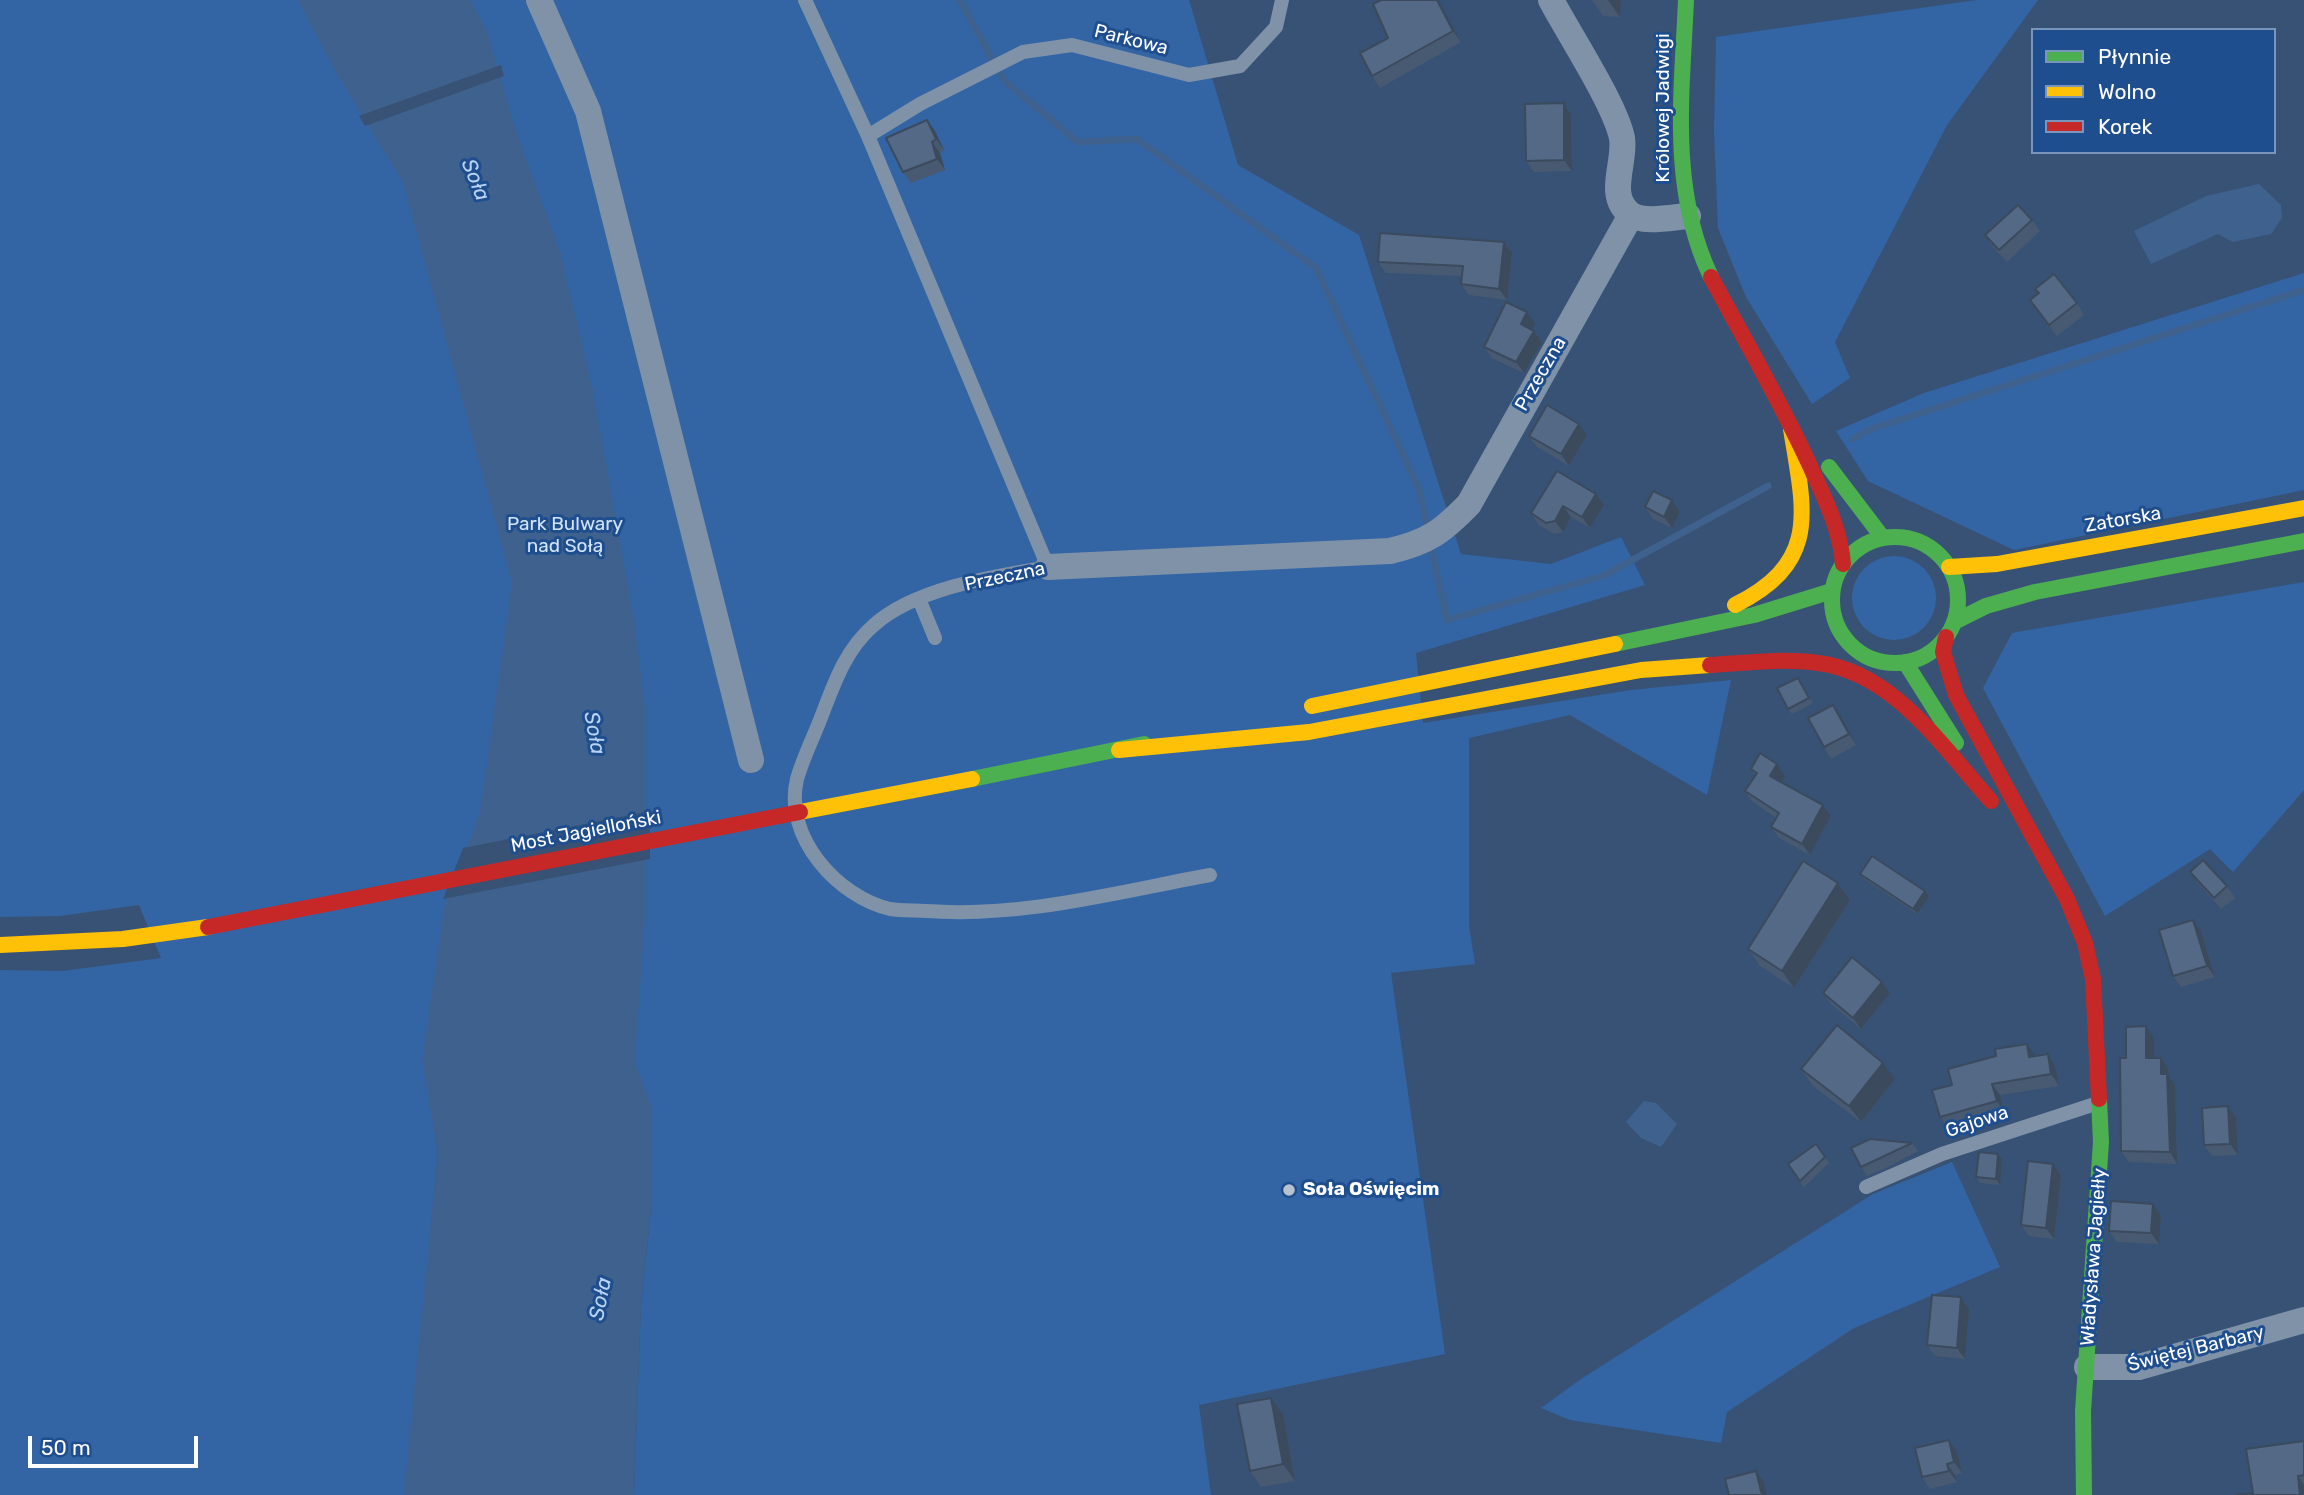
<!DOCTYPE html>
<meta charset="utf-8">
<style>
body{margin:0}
#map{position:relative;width:2304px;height:1495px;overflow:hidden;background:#385275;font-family:Rubik,sans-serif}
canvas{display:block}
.legend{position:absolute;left:2031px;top:28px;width:245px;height:126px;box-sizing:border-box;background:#1f4e8e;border:2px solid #7995bb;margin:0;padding:9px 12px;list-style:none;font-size:21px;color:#fff}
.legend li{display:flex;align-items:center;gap:14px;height:35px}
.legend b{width:35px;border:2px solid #7995bb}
.scale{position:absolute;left:28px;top:1436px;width:170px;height:32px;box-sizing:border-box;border:4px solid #fff;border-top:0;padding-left:9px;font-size:21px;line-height:24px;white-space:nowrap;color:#fff;-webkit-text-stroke:5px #1f4e8e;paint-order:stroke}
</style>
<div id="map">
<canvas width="2304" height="1495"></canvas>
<ul class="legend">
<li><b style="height:9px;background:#4caf50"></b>Płynnie</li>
<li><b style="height:9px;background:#ffc107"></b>Wolno</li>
<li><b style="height:9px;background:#c62828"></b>Korek</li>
</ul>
<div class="scale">50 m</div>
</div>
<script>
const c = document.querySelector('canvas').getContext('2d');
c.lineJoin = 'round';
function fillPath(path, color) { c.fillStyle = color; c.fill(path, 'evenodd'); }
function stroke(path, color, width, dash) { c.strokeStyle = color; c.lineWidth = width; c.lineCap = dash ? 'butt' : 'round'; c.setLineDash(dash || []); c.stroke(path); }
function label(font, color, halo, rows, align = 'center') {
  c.font = font + ' Rubik,sans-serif'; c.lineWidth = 6; c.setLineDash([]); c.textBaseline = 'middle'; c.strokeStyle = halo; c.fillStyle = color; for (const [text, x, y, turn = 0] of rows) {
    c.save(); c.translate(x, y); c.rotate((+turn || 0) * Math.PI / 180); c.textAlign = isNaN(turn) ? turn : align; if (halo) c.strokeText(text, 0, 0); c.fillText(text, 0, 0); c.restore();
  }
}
const green = new Path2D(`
 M0 0H1189L1238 165 1359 235 1461 554 1551 564 1621 537 1645 585 1416 653 1423 723 1631 690 1731 680 1707 795 1570 715 1469 738V926L1475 964 1391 973 1445 1354 1199 1405 1211 1495H634L641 1304 651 1210 434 1126 438 1152 406 1495H0V970L63 971 161 958 139 905 60 916 0 917Z
 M1977 0H2038L1947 125 1835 342 1850 378 1812 404 1746 297 1718 228 1714 131 1716 37Z
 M2304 273V490L2014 550 1868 481 1836 431 1924 393Z
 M1852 598a42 42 0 1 1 84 0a42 42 0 1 1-84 0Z
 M2304 582V790L2233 872 2210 849 2105 916 1983 688 2012 633Z
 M1952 1162 2000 1267 1854 1328 1727 1412 1721 1443 1570 1420 1541 1408 1581 1379 1873 1194Z`);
const water = new Path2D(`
 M298 0H471L487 31 518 137 561 254 593 390 635 624 646 716V903L635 1061 651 1106V1210L641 1304 634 1495H406L404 1491 438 1152 422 1061 444 908 480 813 512 582 403 182 336 72Z
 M2259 184 2281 205 2282 218 2271 234 2233 242 2218 234 2151 264 2134 231 2206 196Z
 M1644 1101 1656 1103 1677 1124 1661 1147 1641 1138 1626 1122Z`);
const pier = new Path2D(`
 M501 65 504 76 365 126 359 116Z
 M650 811V859L443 899 463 848Z`);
const stream = new Path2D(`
 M960 0 992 59
 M1001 75 1005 81 1078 142 1137 139 1316 268 1419 489 1427 525
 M1853 439 1871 429 2304 290
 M1432 552 1447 620 1603 576 1768 486`);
const lane = new Path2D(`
 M805 0 868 136 1048 567C995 576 915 588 874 625 846 649 835 681 822 715 814 736 803 758 797 779 783 837 838 897 890 909 902 911 916 910 927 911 1022 918 1117 892 1210 875
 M868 136 920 104 1023 52 1072 45 1189 75 1240 66 1276 27 1282 0
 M919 599 935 638
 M1866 1187 1942 1154 2095 1104`);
const street = new Path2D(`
 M539 0 588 111 751 760
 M1551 0C1569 34 1615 104 1622 138 1626 163 1606 195 1630 214 1643 224 1673 217 1688 216
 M1048 567 1390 551C1428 542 1442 532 1469 504L1631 215
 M2087 1367H2139L2304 1320`);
const fast = new Path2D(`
 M1686 0C1682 94 1669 189 1711 277
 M1829 467 1883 538
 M1832 600a63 63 0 1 1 126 0a63 63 0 1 1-126 0Z
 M1954 622 1986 606 2035 592 2304 541
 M1615 644 1754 615 1832 591
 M1905 662 1956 743
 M972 779 1144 744
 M2084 1495 2083 1411 2101 1142 2099 1099`);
const slow = new Path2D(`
 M1949 567 1997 564 2304 508
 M1735 605C1821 562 1804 511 1791 429
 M1312 706 1615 644
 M1119 750 1309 732 1641 670 1710 665
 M0 945 123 939 208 927`);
const jam = new Path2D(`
 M1711 277C1745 341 1781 402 1811 468 1825 500 1840 528 1843 564
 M1946 637 1943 652 1956 695 2067 899 2085 943 2093 979 2099 1099
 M1710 665C1746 663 1782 658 1818 663 1894 672 1944 749 1991 801`);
const slowBridge = new Path2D(`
 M800 812 972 779`);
const jamBridge = new Path2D(`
 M208 927 800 812`);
const wall = new Path2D(`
 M1381 0H1437L1461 42 1380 88 1372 76 1388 38Z
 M1592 0H1621L1620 17 1603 16Z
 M1564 103 1571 114 1572 171 1534 172 1526 161Z
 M927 120 935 131 944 150 940 153 945 170 911 183 903 172Z
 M2032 220 2040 231 2007 262 1993 247 1985 235Z
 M1504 242 1512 253 1507 300 1469 295 1461 284 1462 276 1386 273 1378 262Z
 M2030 300 2077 303 2084 315 2057 336Z
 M1535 323 1531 330 1534 331 1542 342 1524 373 1492 358 1484 347Z
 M1579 424 1587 435 1569 466 1537 447 1529 436Z
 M1557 471 1604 505 1590 528 1571 517 1563 532 1554 534 1539 525 1531 513Z
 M1645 507 1680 512 1672 528 1653 519Z
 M1798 678 1813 703 1792 714 1788 709Z
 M1841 716 1856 745 1831 759 1824 747Z
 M1751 769 1785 776 1781 782 1831 816 1810 855 1779 838 1771 827 1776 818 1753 802 1745 791 1755 775Z
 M2190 872 2227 886 2235 898 2221 909 2198 883Z
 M1860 874 1925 891 1929 897 1917 914 1864 879Z
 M1838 883 1850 900 1794 988 1760 966 1748 949Z
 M2201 931 2215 977 2181 987 2173 976Z
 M1882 982 1890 993 1861 1029 1831 1004 1823 993Z
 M2146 1026 2154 1038V1058L2168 1069 2169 1076 2175 1085 2177 1164 2129 1162 2121 1151 2126 1058Z
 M2048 1054 2055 1065 2059 1086 2000 1095 2004 1112 1948 1128 1940 1117 1952 1085 2035 1056Z
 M1801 1069 1895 1079 1861 1122 1813 1086Z
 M2236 1118 2238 1155 2212 1156 2204 1145Z
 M1912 1143 1918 1151 1884 1169 1867 1176 1861 1167Z
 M1816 1144 1829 1163 1804 1187 1788 1164Z
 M2002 1159 2000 1185 1980 1183 1976 1177Z
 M2053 1164 2061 1176 2054 1239 2029 1236 2021 1225Z
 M2153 1204 2161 1215 2159 1244 2117 1242 2109 1231Z
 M1961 1297 1969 1309 1965 1359 1935 1356 1927 1345Z
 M1271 1398 1283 1414 1295 1481 1261 1487 1250 1471Z
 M1949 1440 1957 1451 1962 1473 1955 1475 1957 1482 1930 1489 1922 1477Z
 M2304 1441V1495L2253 1493Z`);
const shadedWall = new Path2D(`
 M1437 0 1442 7 1461 42 1453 31Z
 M1608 0H1621L1620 17Z
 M1564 103 1571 114 1572 171 1564 160Z
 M927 120 935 131 944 150 936 139Z
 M932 142 940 153 945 170 937 159Z
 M1504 242 1512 253 1507 300 1499 289Z
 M1527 312 1535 323 1529 336 1521 324Z
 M1534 331 1542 342 1524 373 1516 362Z
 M1579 424 1587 435 1569 466 1561 454Z
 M1596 494 1604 505 1590 528 1582 517Z
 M1672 500 1680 512 1672 528 1664 517Z
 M1563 506 1571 517 1563 532 1555 521Z
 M1833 705 1841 716 1856 745 1849 734Z
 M1777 764 1785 776 1778 788 1770 776Z
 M1823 805 1831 816 1810 855 1802 844Z
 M1838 883 1850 900 1794 988 1782 971Z
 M1925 891 1929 897 1917 914 1913 909Z
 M2193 920 2201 931 2215 977 2207 966Z
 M1882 982 1890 993 1861 1029 1853 1018Z
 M2146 1026 2154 1038V1069L2146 1058Z
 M2027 1044 2035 1055 2037 1068 2029 1057Z
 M2048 1054 2055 1065 2059 1086 2051 1074Z
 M2161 1058 2168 1069 2169 1076 2175 1085 2177 1164 2170 1152 2161 1074Z
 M1883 1063 1895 1079 1861 1122 1849 1106Z
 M1992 1084 2000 1095 2004 1112 1997 1101Z
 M2228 1106 2236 1118 2238 1155 2230 1144Z
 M1998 1154 2002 1159 2000 1185 1996 1179Z
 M2053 1164 2061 1176 2054 1239 2046 1228Z
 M2153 1204 2161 1215 2159 1244 2151 1233Z
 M1961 1297 1969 1309 1965 1359 1957 1348Z
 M1271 1398 1283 1414 1295 1481 1283 1464Z
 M1949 1440 1957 1451 1962 1473 1954 1462Z
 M1947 1464 1955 1475 1957 1482 1949 1471Z
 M1756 1471 1764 1482 1767 1495H1762Z
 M2298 1476 2304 1485V1495H2300Z`);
const building = new Path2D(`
 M1381 0H1437L1453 31 1372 76 1360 53 1388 38 1373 4Z
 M1564 103V160L1526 161 1525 104Z
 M927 120 936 139 932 142 937 159 903 172 886 138Z
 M2018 205 2032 220 1999 250 1985 235Z
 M1380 233 1504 242 1499 289 1461 284 1463 266 1378 262Z
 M2054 274 2077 303 2049 325 2030 300 2039 293 2035 289Z
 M1506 302 1527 312 1521 324 1534 331 1516 362 1484 347Z
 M1547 405 1579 424 1561 454 1529 436Z
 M1557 471 1596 494 1582 517 1563 506 1555 521 1546 523 1531 513Z
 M1653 491 1672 500 1664 517 1645 507Z
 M1798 678 1809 698 1788 709 1777 688Z
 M1833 705 1849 734 1824 747 1808 718Z
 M1760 753 1777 764 1770 776 1823 805 1802 844 1771 827 1779 813 1745 791 1757 773 1751 769Z
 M1872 856 1925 891 1913 909 1860 874Z
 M2203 860 2227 886 2214 898 2190 872Z
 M1803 861 1838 883 1782 971 1748 949Z
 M2193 920 2207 966 2173 976 2159 930Z
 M1852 957 1882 982 1853 1018 1823 993Z
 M1837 1025 1883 1063 1849 1106 1801 1069Z
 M2146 1026V1058H2161V1074H2167L2170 1152 2121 1151 2120 1058H2126V1027Z
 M2027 1044 2029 1057 2048 1054 2051 1074 1992 1084 1997 1101 1940 1117 1932 1090 1952 1085 1948 1069 1996 1056 1995 1049Z
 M2228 1106 2230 1144 2204 1145 2202 1108Z
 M1870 1139 1912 1143 1861 1167 1851 1148Z
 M1816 1144 1825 1157 1800 1181 1788 1164Z
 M1979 1152 1998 1154 1996 1179 1976 1177Z
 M2028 1161 2053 1164 2046 1228 2021 1225Z
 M2111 1201 2153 1204 2151 1233 2109 1231Z
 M1932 1295 1961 1297 1957 1348 1927 1345Z
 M1271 1398 1283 1464 1250 1471 1237 1404Z
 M1949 1440 1954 1462 1947 1464 1949 1471 1922 1477 1915 1448Z
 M2304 1441V1475L2298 1476 2300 1495H2237L2253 1493 2246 1449Z
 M1756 1471 1762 1495H1729L1725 1479Z`);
const markers = [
 [1289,1190,7,"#b9c2cf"]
];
const streetNames = [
 ["Parkowa",1131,40,14],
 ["Królowej Jadwigi",1664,108,-90],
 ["Przeczna",1541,374,-60],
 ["Zatorska",2123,520,-10],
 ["Przeczna",1005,577,-12],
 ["Most Jagielloński",586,832,-11],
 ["Gajowa",1977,1122,-18],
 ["Władysława Jagiełły",2094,1257,-86],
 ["Świętej Barbary",2196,1349,-14]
];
const parkNames = [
 ["Park Bulwary",565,525],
 ["nad Sołą",565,547]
];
const poiNames = [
 ["Soła Oświęcim",1303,1190]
];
const waterNames = [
 ["Soła",475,180,68],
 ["Soła",594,733,80],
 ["Soła",601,1299,-79]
];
fillPath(green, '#3365a5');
fillPath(water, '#3f618e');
fillPath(pier, '#385275');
stroke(stream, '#3f618e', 7);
stroke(lane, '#7f92a8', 14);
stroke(street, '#7f92a8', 26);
stroke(fast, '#4caf50', 16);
stroke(slow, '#ffc107', 16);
stroke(jam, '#c62828', 16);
stroke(slowBridge, '#ffc107', 16);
stroke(jamBridge, '#c62828', 16);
fillPath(wall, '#485a72');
fillPath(shadedWall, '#3b4a5d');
fillPath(building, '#546985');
stroke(building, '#3b4a5d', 2);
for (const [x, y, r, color] of markers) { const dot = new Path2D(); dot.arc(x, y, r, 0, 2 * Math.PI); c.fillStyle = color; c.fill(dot); stroke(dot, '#1f4e8e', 2.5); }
label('19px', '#fff', '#1f4e8e', streetNames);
label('19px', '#d3e4f9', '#1f4e8e', parkNames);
label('bold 19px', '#fff', '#1f4e8e', poiNames, 'left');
label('italic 21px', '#b9d3f4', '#1f4e8e', waterNames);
</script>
